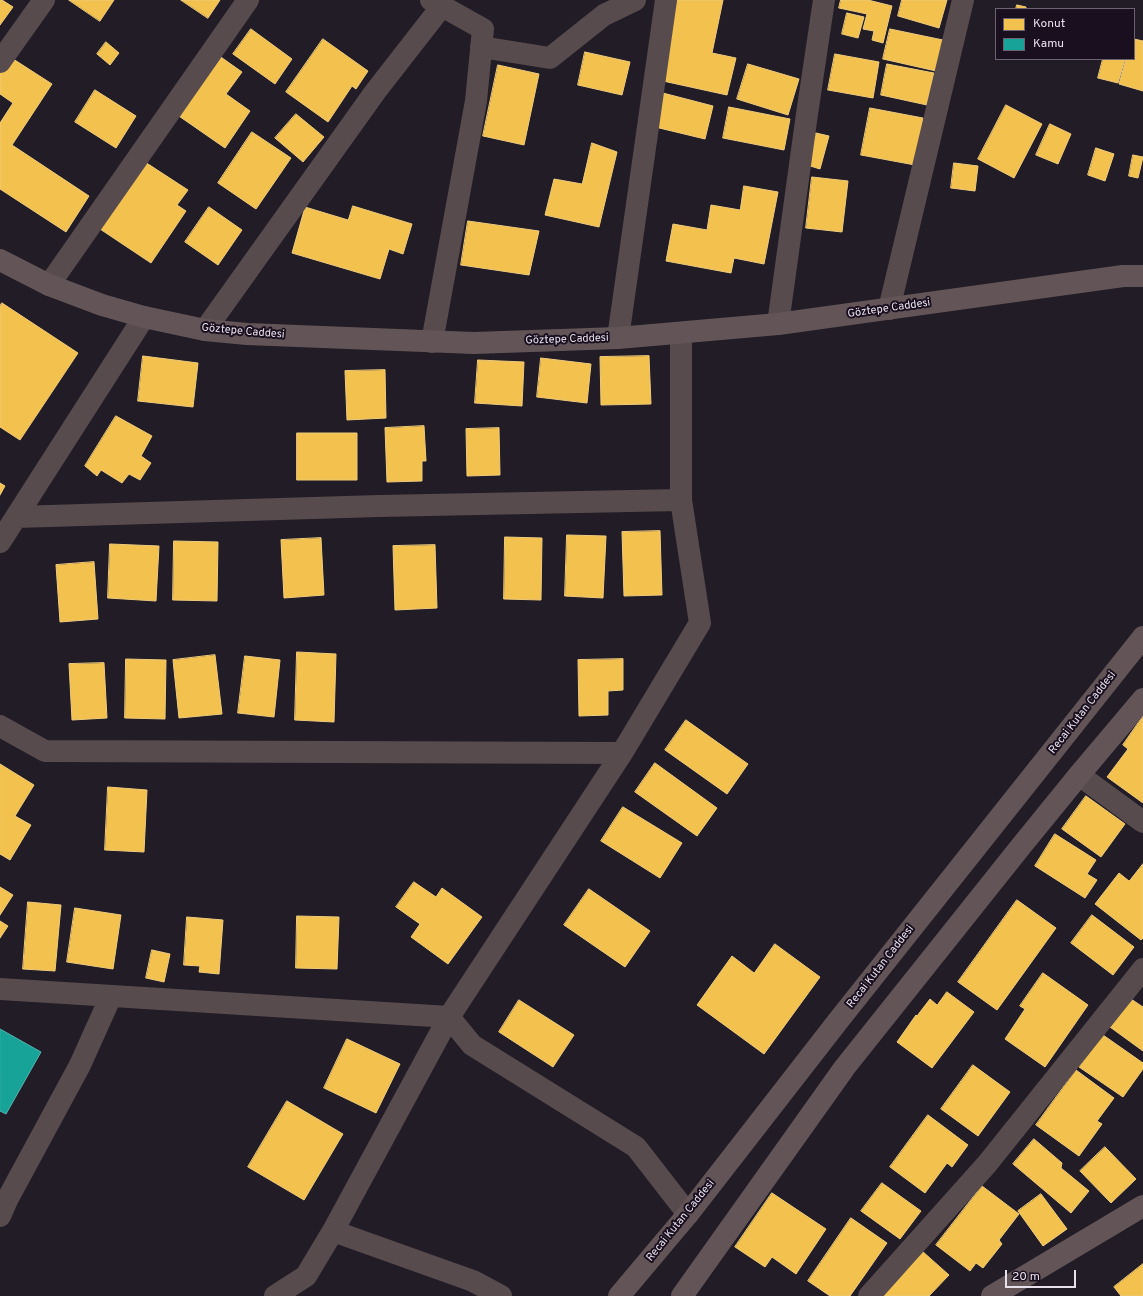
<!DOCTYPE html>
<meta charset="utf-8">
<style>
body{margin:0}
#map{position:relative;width:1143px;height:1296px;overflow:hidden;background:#211c25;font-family:Overpass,sans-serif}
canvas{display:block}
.legend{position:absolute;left:995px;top:8px;width:140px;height:52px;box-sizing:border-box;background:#190f1f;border:1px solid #6c6371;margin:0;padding:5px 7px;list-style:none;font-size:12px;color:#e8e1ec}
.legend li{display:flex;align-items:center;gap:8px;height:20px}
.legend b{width:20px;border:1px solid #6c6371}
.scale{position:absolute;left:1005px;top:1270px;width:71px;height:18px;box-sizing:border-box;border:2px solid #e8e1ec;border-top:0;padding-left:5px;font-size:12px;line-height:14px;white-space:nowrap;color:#e8e1ec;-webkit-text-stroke:3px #190f1f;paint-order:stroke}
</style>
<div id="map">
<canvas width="1143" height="1296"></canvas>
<ul class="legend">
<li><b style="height:11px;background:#f2c14e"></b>Konut</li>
<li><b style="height:11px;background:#17a398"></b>Kamu</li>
</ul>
<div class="scale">20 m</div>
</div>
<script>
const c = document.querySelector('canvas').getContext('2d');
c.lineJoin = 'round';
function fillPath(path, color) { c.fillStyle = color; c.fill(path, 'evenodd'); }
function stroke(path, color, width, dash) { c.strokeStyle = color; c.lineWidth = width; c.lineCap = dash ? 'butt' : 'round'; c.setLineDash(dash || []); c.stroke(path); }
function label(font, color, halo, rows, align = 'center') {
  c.font = font + ' Overpass,sans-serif'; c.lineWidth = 4; c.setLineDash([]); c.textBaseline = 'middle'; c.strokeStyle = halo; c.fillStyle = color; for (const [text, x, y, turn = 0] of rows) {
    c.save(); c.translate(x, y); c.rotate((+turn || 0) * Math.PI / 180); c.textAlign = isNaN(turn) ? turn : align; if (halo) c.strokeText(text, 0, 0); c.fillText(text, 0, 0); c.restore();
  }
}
const homes = new Path2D(`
 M0 0H2L13 7 0 25Z
 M69 0H114L100 21Z
 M181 0H220L208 18Z
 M677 0H723L712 53 736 58 727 95 663 81 666 51Z
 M841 0H868L892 6 883 43 872 40 874 31 863 29 867 14 839 8Z
 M902 0H947L939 28 898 16Z
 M1017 5 1026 7V9H1016Z
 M847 13 864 17 858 38 842 34Z
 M251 29 292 59 275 84 233 54Z
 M890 29 943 40 936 71 883 59Z
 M323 39 368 71 356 89 352 86 328 122 286 92Z
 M1134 39 1143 41V91L1119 84 1126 59H1134Z
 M106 42 119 53 110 65 97 54Z
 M585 52 630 62 622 95 578 85Z
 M835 54 879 62 873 98 828 90Z
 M7 55 52 84 12 145 89 196 66 232 0 189V123L13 103 0 94V66Z
 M218 55 242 72 226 94 250 111 225 148 176 114Z
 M1103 59H1125L1118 83 1098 78Z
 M748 64 799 79 788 115 737 99Z
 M887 64 934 73 927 105 881 95Z
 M498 65 539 74 524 145 483 136Z
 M95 90 136 116 116 148 75 122Z
 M659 92 713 106 705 139 651 126Z
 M1006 105 1042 124 1014 178 978 159Z
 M729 107 790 119 784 150 723 138Z
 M870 108 923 118 915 165 861 155Z
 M296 114 324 137 303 162 275 138Z
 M1050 124 1071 134 1058 164 1036 155Z
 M252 132 291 158 256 209 218 183Z
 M816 133 829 136 820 169 807 165Z
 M592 143 617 152 599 227 545 215 554 179 582 184Z
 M1096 148 1114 154 1105 181 1088 175Z
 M1133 155 1143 157 1138 178 1129 176Z
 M145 162 188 190 177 205 186 211 151 263 100 229Z
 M954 163 978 166 975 191 951 188Z
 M812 177 848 181 842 232 806 228Z
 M744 186 778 192 764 264 734 258 731 273 666 261 673 224 707 230 711 205 740 210Z
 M353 206 412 224 403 254 389 249 380 279 292 253 305 207 348 220Z
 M209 207 242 230 218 265 185 242Z
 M468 221 539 231 529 275 461 265Z
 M2 303 78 353 20 440 0 427V306Z
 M143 356 198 363 193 407 138 401Z
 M649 356 651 404 601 405 600 357Z
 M541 358 591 364 587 403 537 397Z
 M478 360 524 362 522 406 475 403Z
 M385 370 386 418 347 420 345 371Z
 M116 416 152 436 141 456 151 463 140 480 129 474 122 483 101 470 97 476 85 466Z
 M424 426 426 461H422V481L387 482 385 428Z
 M499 428 500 475 467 476 466 429Z
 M297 433H357V480H297Z
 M0 483 5 486 0 495Z
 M660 531 662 595 624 596 622 532Z
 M567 535 606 536 603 598 565 596Z
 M505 537 542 538 541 600 504 599Z
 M321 538 324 595 284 598 281 540Z
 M174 541 218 542 217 601 173 600Z
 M110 544 159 546 156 601 108 598Z
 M435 545 437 608 395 610 393 546Z
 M94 562 98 619 60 622 56 565Z
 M297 652 336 654 334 722 295 720Z
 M215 655 222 714 179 718 173 660Z
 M245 656 280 660 274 717 238 713Z
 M126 659 166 660 165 719 125 718Z
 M623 659V690L608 691V715L579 716 578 660Z
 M104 663 107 718 72 720 69 664Z
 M1143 716V803L1107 777 1128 749 1123 745Z
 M686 720 748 764 727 794 665 750Z
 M655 763 717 808 697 836 635 792Z
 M0 764 34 785 15 816 31 825 10 860 0 854Z
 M108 787 147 790 144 852 105 850Z
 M1086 796 1125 824 1101 857 1062 829Z
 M623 807 682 843 660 878 601 841Z
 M1055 834 1096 860 1087 874 1097 880 1085 898 1035 866Z
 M1143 864V938L1141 940 1095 904 1119 873 1129 881Z
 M414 882 436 897 442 888 482 917 448 964 411 937 420 924 396 907Z
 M0 887 13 895 0 915Z
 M589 889 650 931 625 967 564 925Z
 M1017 900 1056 928 997 1010 958 982Z
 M28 902 61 905 55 971 23 969Z
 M75 908 121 915 113 969 67 962Z
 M1092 915 1134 947 1113 975 1071 943Z
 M297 916 339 917 337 969 296 968Z
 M187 917 223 920 219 974 199 972 200 966 184 965Z
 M0 921 8 926 0 938Z
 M775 944 820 977 764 1054 697 1005 732 956 754 973Z
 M152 950 170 954 164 982 146 978Z
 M1043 973 1088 1005 1045 1067 1005 1039 1025 1009 1020 1006Z
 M947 992 974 1012 932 1068 897 1042 916 1015 917 1016 930 999 937 1005Z
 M1131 999 1143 1007V1051L1110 1027Z
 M519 1000 574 1035 553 1067 499 1032Z
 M1103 1035 1143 1063V1069L1123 1097 1079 1067Z
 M347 1039 400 1064 376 1113 324 1088Z
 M973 1065 1010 1092 978 1136 941 1109Z
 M1076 1070 1114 1098 1097 1121 1102 1124 1079 1156 1036 1125Z
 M287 1101 343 1134 304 1200 248 1167Z
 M928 1115 968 1145 952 1167 947 1163 925 1193 890 1167Z
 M1034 1139 1062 1163 1061 1168 1089 1191 1071 1213 1013 1164Z
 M1105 1147 1136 1179 1111 1203 1080 1171Z
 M882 1183 921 1211 900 1239 861 1211Z
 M982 1186 1019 1214 999 1240 1002 1244 983 1268 976 1263 970 1271 936 1245Z
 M772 1193 826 1229 796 1274 772 1257 765 1267 735 1247Z
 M1041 1194 1067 1229 1043 1246 1018 1211Z
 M851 1218 887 1243 850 1296H830L808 1281Z
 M922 1251 949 1275 929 1296H881Z
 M1143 1264V1296H1121L1114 1287Z`);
const public = new Path2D(`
 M0 1029 41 1052 6 1114 0 1111Z`);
const street = new Path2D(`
 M431 0 483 29 476 101 432 342
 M481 47 550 58 604 15 635 0
 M0 62 44 0
 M49 285 248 0
 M889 309 963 0
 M778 324 807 114 824 0
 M205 330 375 92 442 6
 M618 338 666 0
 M16 517 379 506 681 500
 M0 542 144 317
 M0 726 45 751 622 753
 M1079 775 1143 822
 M0 989 449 1017 622 753 700 623 681 500V333
 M0 1216 7 1200 80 1065 111 996
 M275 1296 306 1276 333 1231
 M501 1296 473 1281 333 1231 449 1017 472 1045 636 1147 688 1214
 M869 1296 987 1164 1143 969`);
const secondary = new Path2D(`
 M0 260 49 285 102 305 144 317 205 330 247 334 474 343 618 338 778 324 1123 276H1143
 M619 1296 688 1214 838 1021 1143 637
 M682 1296 845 1067 1022 845 1079 775 1143 699
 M992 1296 1143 1206`);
const streetNames = [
 ["Göztepe Caddesi",889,309,-8],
 ["Göztepe Caddesi",243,332,5],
 ["Göztepe Caddesi",567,340,-2],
 ["Recai Kutan Caddesi",1083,713,-52],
 ["Recai Kutan Caddesi",881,967,-52],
 ["Recai Kutan Caddesi",681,1221,-51]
];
fillPath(homes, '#f2c14e');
stroke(homes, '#efcb7d', 1);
fillPath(public, '#17a398');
stroke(public, '#56b6b1', 1);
stroke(street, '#574b4d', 22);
stroke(secondary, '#635557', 22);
label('11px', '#e8e1ec', '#190f1f', streetNames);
</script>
